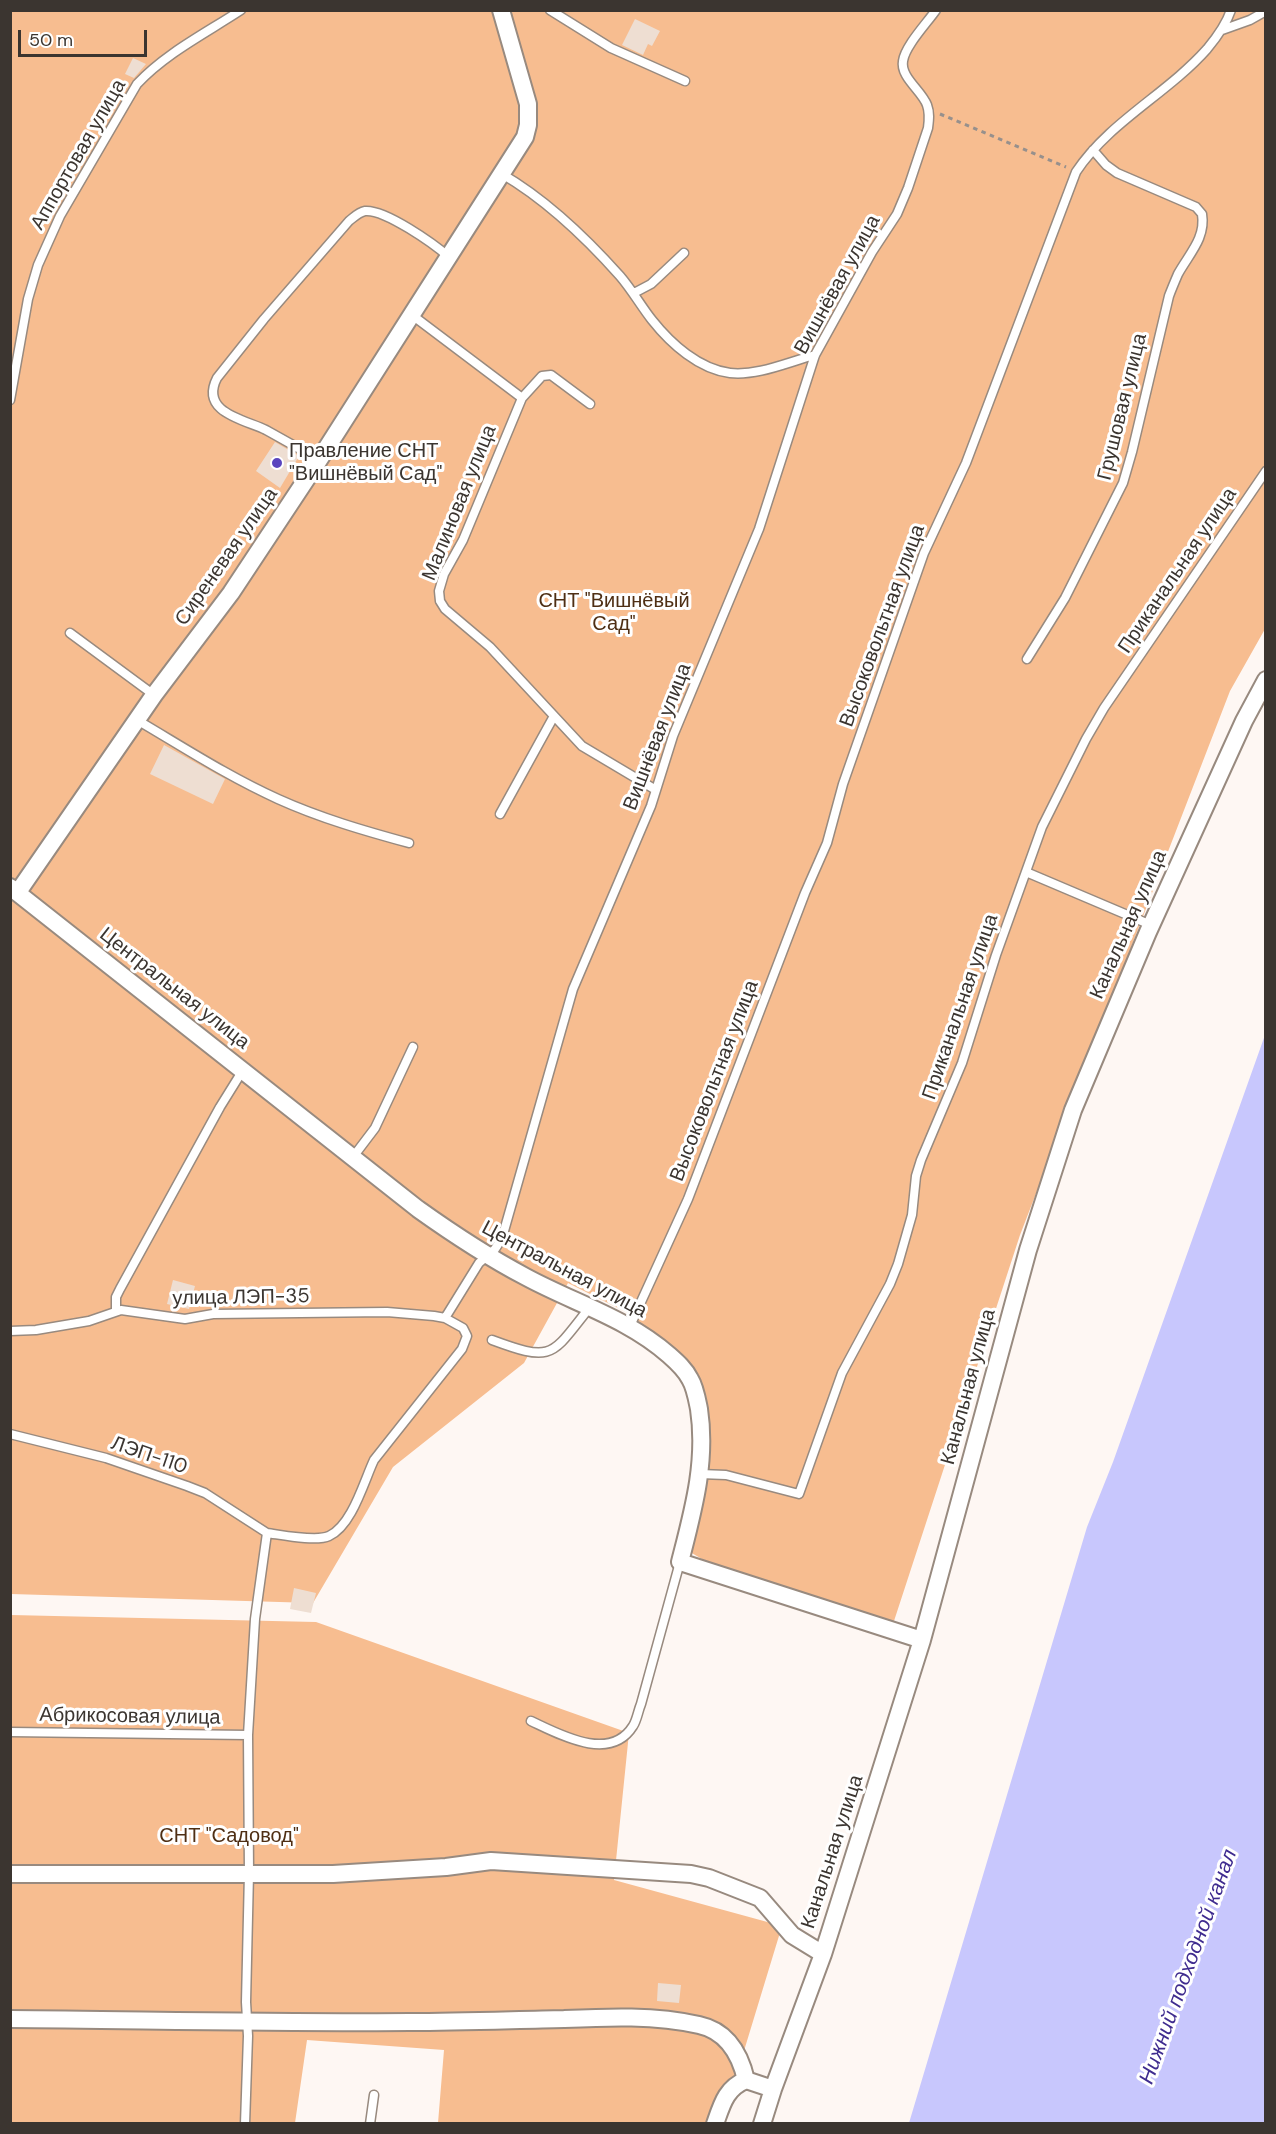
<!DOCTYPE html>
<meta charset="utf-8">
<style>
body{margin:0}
#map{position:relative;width:1276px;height:2134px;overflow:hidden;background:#fef7f3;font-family:"DM Sans",sans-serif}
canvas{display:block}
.frame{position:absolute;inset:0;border:12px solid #3b3530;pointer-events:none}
.scale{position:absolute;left:18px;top:30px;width:129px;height:27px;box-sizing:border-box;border:3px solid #3b3530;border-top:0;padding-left:8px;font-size:18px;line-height:21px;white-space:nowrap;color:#3b3530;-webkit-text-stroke:4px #fff;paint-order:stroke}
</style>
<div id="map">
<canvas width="1276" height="2134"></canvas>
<div class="frame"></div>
<div class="scale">50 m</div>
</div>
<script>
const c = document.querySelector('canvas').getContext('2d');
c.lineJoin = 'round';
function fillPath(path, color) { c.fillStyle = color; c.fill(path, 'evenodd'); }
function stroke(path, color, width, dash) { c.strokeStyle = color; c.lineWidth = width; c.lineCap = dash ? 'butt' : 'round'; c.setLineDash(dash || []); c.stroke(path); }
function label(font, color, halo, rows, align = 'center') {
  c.font = font + ' "DM Sans",sans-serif'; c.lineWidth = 6; c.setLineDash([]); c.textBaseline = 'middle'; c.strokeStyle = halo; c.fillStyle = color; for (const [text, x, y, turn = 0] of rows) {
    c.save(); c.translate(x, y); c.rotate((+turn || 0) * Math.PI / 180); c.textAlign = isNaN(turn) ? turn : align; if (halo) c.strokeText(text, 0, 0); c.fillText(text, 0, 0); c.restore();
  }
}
const green = new Path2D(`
 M11 11H1265V629L1230 691 1020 1235 894 1621 722 1571 680 1546 701 1440 693 1373 632 1315 568 1283 524 1363 393 1467 313 1603 11 1594Z
 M11 1615 316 1622 629 1733 614 1880 782 1926 722 2123H438L444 2050 307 2040 295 2123 11 2124Z`);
const water = new Path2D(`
 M1265 1035V2123H909L1087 1527 1113 1462Z`);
const building = new Path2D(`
 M635 19 660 31 652 46 648 44 643 55 622 45Z
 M133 58 146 64 134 78 125 74Z
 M275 442 299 456 280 488 256 471Z
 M164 745 225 779 213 804 150 774Z
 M173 1280 195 1286 189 1309 167 1304Z
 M294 1588 316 1593 311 1613 290 1609Z
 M658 1983 681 1985 679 2003 657 2001Z`);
const path = new Path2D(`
 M940 114 1066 167`);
const lane = new Path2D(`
 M550 10 611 48 685 81
 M1222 30 1250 20 1266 11
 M502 174C545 199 587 239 620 276 632 290 641 306 652 320 671 344 699 369 730 373 758 376 788 362 815 355
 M634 293 651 284 684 253
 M412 315 522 398
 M10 400 28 299 38 265 60 216 137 84C166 53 206 33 241 10
 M590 404 551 375 542 376 522 398 463 540 444 574 439 591 440 601 445 609 490 647 582 746 656 790
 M319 460C302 450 284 440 266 430 246 420 199 413 217 378L264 319 349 221C354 217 359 212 365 211 385 209 434 244 449 257
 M70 633 154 695
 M1027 659 1065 598 1123 483 1132 452 1169 296C1172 288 1175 281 1178 274 1189 254 1206 238 1202 214L1196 207 1117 173 1106 165 1093 150
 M137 720C183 747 229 777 278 799 320 818 365 831 409 843
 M500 814 554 716
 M1026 872 1151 925
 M353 1157 375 1128 413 1047
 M116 1311V1297L120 1289 220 1107 243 1070
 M445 1318 479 1263 495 1249 502 1238 573 989 651 806 673 736 759 529 815 355 872 252 897 214 908 188 928 128C929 120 930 113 927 105 922 91 900 77 903 61 905 46 927 23 936 10
 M630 1326 688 1199 805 893 827 843 843 784 924 553 966 463 1076 172C1109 122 1167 94 1207 49 1217 37 1226 25 1231 10
 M10 1331 36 1330 89 1321 121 1310 185 1319 213 1314 387 1312 434 1316 445 1318 463 1328 467 1336 462 1349 374 1460C364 1481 352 1526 329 1536 316 1542 282 1535 267 1533L255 1619 248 1735 249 1873 246 2002 248 2036 245 2124
 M492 1340C554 1363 551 1356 590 1307
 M10 1434 106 1458 187 1486 205 1493 267 1533
 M700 1474 726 1475 799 1494 842 1373 890 1284 898 1264 912 1215 916 1176 921 1160 962 1063 996 955 1042 827 1086 739 1104 708 1266 471
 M531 1721C559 1734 610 1763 633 1726 637 1720 638 1711 641 1704L680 1562
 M10 1732 248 1735
 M370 2124 374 2095`);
const street = new Path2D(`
 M10 887 418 1209C453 1234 488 1257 526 1277 574 1303 627 1318 669 1355 677 1362 685 1369 690 1379 695 1387 697 1399 699 1409 707 1462 693 1511 680 1562L922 1640
 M18 892 154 695 231 593 319 460 525 137 528 125V104L501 10
 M10 1874H333L446 1867 491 1861 691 1874 709 1878 760 1898 792 1935 823 1954
 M10 2019C143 2020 277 2023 410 2022 461 2022 512 2020 564 2019 608 2017 655 2015 699 2025 727 2031 740 2054 746 2080
 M715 2124C722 2104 726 2088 746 2080L773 2089
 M762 2124 773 2089 823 1954 922 1640 1028 1250 1073 1110 1148 932 1244 721 1266 680`);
const markers = [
 [277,463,6,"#5a45be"]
];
const streetNames = [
 ["Аппортовая улица",79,155,-60],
 ["Вишнёвая улица",838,285,-61],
 ["Грушовая улица",1123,407,-76],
 ["Малиновая улица",460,503,-68],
 ["Сиреневая улица",227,557,-55],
 ["Приканальная улица",1178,571,-56],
 ["Высоковольтная улица",883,626,-70],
 ["Вишнёвая улица",658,737,-69],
 ["Канальная улица",1129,925,-66],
 ["Центральная улица",174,989,38],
 ["Приканальная улица",961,1007,-71],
 ["Высоковольтная улица",715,1081,-69],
 ["Центральная улица",564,1270,28],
 ["улица ЛЭП-35",241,1298,-1],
 ["Канальная улица",969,1387,-75],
 ["ЛЭП-110",149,1456,19],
 ["Абрикосовая улица",130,1717,1],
 ["Канальная улица",833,1852,-72]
];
const poiNames = [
 ["Правление СНТ",289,452],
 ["\"Вишнёвый Сад\"",289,475]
];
const parkNames = [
 ["СНТ \"Вишнёвый",614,602],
 ["Сад\"",614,625],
 ["СНТ \"Садовод\"",229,1837]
];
const waterNames = [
 ["Нижний подходной канал",1189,1967,-70]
];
fillPath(green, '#f7bd90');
fillPath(water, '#c8c7fd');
fillPath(building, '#eeded2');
stroke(lane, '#988a7f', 11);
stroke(street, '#988a7f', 20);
stroke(path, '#97908c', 3, [4.5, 4.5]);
stroke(lane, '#fff', 8);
stroke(street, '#fff', 16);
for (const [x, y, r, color] of markers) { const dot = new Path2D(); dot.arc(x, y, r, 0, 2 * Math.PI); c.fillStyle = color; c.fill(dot); stroke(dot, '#fff', 2); }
label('20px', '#3b3530', '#fff', streetNames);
label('20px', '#3b3530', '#fff', poiNames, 'left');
label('20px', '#4f2f14', '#fff', parkNames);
label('italic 21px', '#3f2c8f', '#fff', waterNames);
</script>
